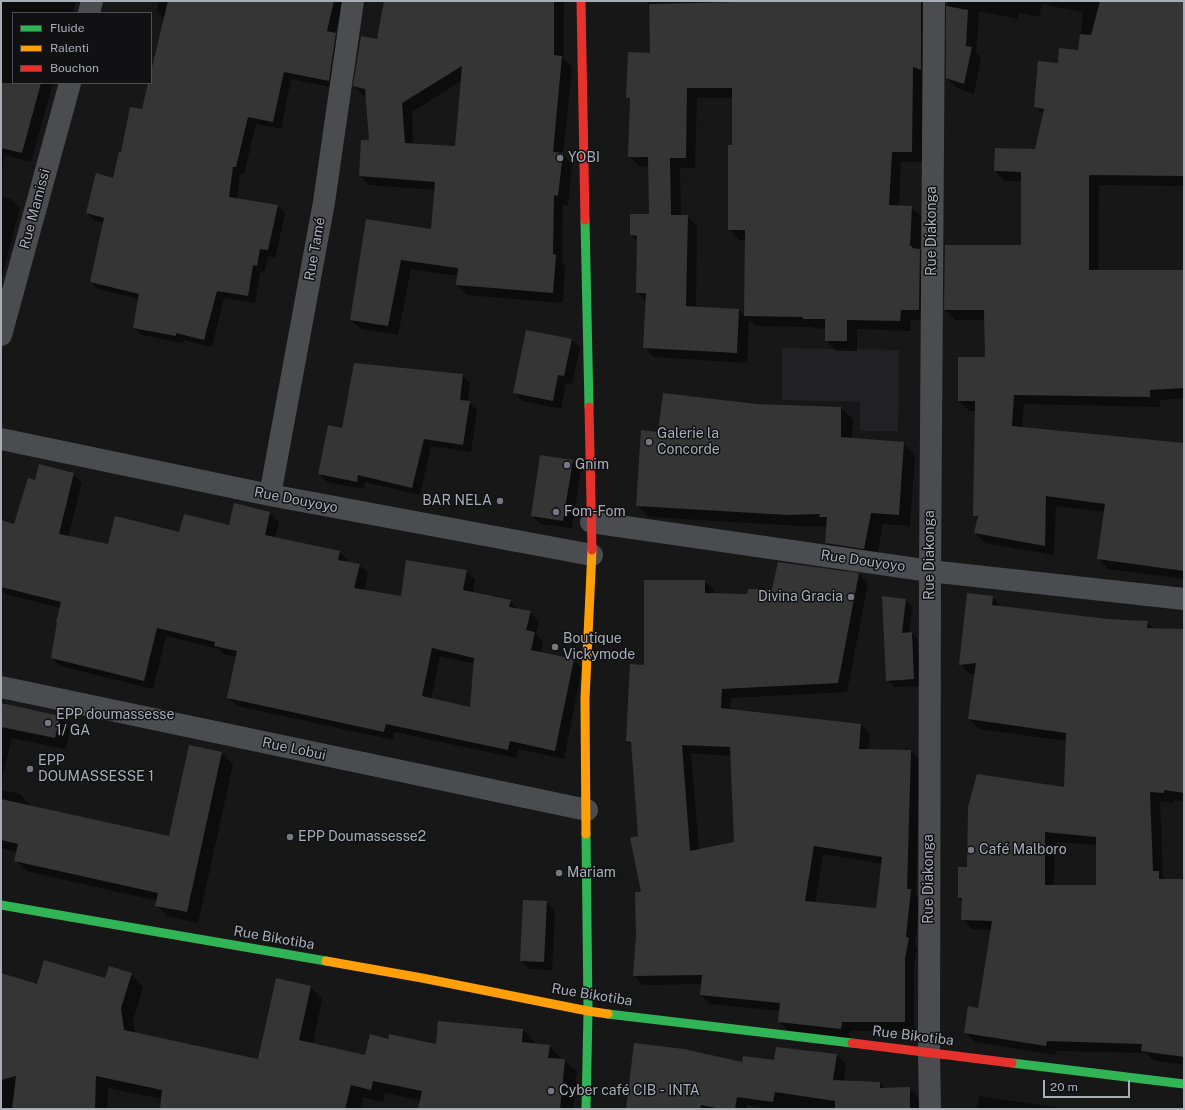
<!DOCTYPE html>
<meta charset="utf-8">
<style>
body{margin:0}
#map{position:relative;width:1185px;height:1110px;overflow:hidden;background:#171717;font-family:"Public Sans",sans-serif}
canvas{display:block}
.frame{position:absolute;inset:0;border:2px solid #a8adb8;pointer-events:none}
.legend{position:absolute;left:12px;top:12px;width:140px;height:72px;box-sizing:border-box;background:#111113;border:1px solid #4d4f55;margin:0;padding:5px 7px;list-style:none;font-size:12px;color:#a8adb8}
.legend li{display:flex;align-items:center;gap:8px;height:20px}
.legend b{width:20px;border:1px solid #4d4f55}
.scale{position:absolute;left:1043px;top:1080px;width:87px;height:18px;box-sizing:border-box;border:2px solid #a8adb8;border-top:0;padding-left:5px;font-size:12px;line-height:14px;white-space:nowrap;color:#a8adb8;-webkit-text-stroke:3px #111113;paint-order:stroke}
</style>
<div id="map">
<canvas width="1185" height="1110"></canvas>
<div class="frame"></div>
<ul class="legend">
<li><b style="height:5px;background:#30b455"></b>Fluide</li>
<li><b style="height:5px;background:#ff9f0a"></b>Ralenti</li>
<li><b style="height:5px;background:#e5322d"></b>Bouchon</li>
</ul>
<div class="scale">20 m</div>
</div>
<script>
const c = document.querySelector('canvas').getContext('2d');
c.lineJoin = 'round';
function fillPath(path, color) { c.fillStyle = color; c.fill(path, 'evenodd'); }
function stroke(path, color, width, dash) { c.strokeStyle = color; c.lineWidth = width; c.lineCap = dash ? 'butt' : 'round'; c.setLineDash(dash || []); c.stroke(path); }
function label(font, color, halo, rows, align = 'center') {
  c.font = font + ' "Public Sans",sans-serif'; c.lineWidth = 3; c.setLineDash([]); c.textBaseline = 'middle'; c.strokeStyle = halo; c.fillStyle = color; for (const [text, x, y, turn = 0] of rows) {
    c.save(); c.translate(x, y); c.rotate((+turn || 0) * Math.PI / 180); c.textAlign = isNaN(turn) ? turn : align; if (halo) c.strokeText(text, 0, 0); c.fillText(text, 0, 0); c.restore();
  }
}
const built = new Path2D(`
 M782 348 899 350 898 431H860V402L782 400Z`);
const shadow = new Path2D(`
 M1 1H76L73 13H13V83H53L31 162 5 155 1 176Z
 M159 1H343L335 34 343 41 336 88 291 79 281 129 256 124 244 174H240L237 200 278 206 285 214 275 258 268 256 264 273 260 272 255 303 224 298 212 347 184 340 183 343 142 335 134 328 139 299 98 289 91 281 104 223 94 220 87 213 114 179 122 154 143 110 149 83H151V75L164 19 157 11Z
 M385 1H564L563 58 572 67 563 155 572 164 568 205H563L562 262 565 265 563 303 467 295 457 285 458 276 411 269 398 335 361 329 351 320 367 220 432 230 435 190 369 185 360 176 370 141 366 96H364L354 86 377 40ZM461 81 455 147 413 144 412 112Z
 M648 1H910L921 3 931 13 922 162H901L899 207H911L922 217 920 250 930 260 929 320H911L910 331 857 329V351H836L826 340V329L814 328 813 327 755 326 749 320 747 363 654 357 644 347 647 302 637 292 638 242 631 235 650 215 649 167 639 166 629 156 631 101 627 97 651 54ZM697 98H733V146L729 230 739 240H746L745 316 739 310 696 308 697 226 687 216H681L680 168H695Z
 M948 1H1184V186L1099 185 1098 271 1184 270V398L1160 400V407L1024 404 1022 428 1184 444V579L1108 569 1098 559 1105 512 1056 506 1054 555 985 543 975 533 978 520 974 515 976 411H969L959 401 986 358V320H955L945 310 1022 246V181H1005L995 171 1035 150 1044 115 1035 106 1059 64 1079 51 1083 12 1042 4 1039 17 1019 13 1018 19 979 11 976 53 981 58 974 94 957 88 947 78Z
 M1 196 11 199 20 208 1 281Z
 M572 340 580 348 572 384 566 383 561 409 523 401 514 392Z
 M462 375 470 383 468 402 477 410 471 452 431 446 420 495 365 482 364 489 327 482 319 474Z
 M756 405 841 408 853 419 852 439 903 443 915 455 910 526 883 524 876 560 838 554 826 543 828 526H800L649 517 637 505 659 434Z
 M572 461 581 469 572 528 541 524 532 516Z
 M73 474 82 483 68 537 108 545 229 526 235 504 270 513 279 522 275 538 339 552 348 560 347 562 359 565 368 573 364 591 402 598 467 571 475 580 473 593 510 601 519 610 530 612 539 621 536 634 543 642 541 653 573 660 582 668 564 759 518 749 516 758 394 732 393 740 237 706 228 698 237 657 224 654 219 649 166 636 153 689 60 666 52 658 61 608 6 594 1 589V521L15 525 36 481ZM440 656 475 664 471 708 431 699Z
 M779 563 859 574 868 584 847 692 731 698 730 710 861 724 870 734 868 750 911 751 920 761 916 896 920 899 915 945 917 948 914 968V1031H851L850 1038 788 1031 779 1021 780 1011 710 1004 701 995 702 984 643 985 634 975 642 893 632 746 627 741 645 666 704 581 714 590V594L748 595 773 590ZM691 753 731 756 735 842 699 850ZM823 854 882 864 877 909 815 903Z
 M883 597 906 600 913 607 909 633H912L918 640 921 686 894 687 887 680Z
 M992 597 1002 607 1107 620 1147 622 1154 629 1184 630V801L1174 800V803L1160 801 1163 877 1166 880H1184V1065L1153 1060 1146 1053 1057 1051 1056 1055 975 1042 965 1032 978 1009 991 930 972 929 962 919 963 903 959 898 968 868 1065 788 1067 741 979 729 969 719 975 674H970L960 664ZM1055 842 1097 845V886H1054Z
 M1 702 6 703 9 706 59 717 70 728 66 749 12 738 1 781Z
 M189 746 222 753 233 764 198 923 167 916 156 905 157 901 26 871 15 860 17 852 1 848V790L20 794 31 806 169 838Z
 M546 902 555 911 552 970 530 969 521 961Z
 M1 974 37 986 106 979 131 974 143 987 133 1021 135 1033 259 1060 310 987 322 999 313 1044 365 1056 389 1040 437 1045 523 1030 535 1042V1044L549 1046 561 1058V1060H564L577 1072 573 1109H428L421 1100 385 1093 383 1102 363 1097 360 1109H161L162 1099 108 1088 107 1109H1Z
 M776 1048 837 1055 846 1064 844 1082 880 1083 885 1088H909L918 1097 920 1109H770L746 1105V1109H627L742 1063 775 1062Z
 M979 1096 1067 1109H977Z`);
const building = new Path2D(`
 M168 1H334L327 31 336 33 329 81 284 72 273 122 248 117 236 167H233L229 197 278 205 268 250 260 249 257 266 253 265 248 296 217 291 204 340 176 333V336L133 328 139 294 90 282 104 218 86 213 96 173 113 178 119 152H121L130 107 142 109 148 83H151V71Z
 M384 1H554V55L562 56 553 152 563 153 558 196 554 195 553 254 556 255 553 293 456 285 458 268 401 260 388 326 350 320 366 219 431 229 435 182 359 176 361 140H369L365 89 353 86 361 36 377 39ZM462 66 455 146 405 143 402 103Z
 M737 1 921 2V70L913 67 912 152H892L889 205 912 206 910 246H912V248L920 249 919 310H901L900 321 847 320V341H825V319H803V317L744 316 745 230H728V145H732V88H687L686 158H670L671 215H688L686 306 739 309 737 353 643 348 646 293H636L637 236 630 235V214H649L648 157H628L630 98H626L628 52 650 53 649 4 737 2Z
 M1100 1H1184V176L1089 175V270H1184V388L1150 390V397L1014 395 1012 426 1184 443V571L1097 559 1105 504 1046 496 1045 546 974 533 978 516H973L975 401H958V357H985L984 310H944L945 245H1021V172L994 171 995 148 1035 149 1044 109 1034 107 1038 61 1058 63 1059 48 1078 50 1080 34 1091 35Z
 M946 6 968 10 966 46 972 47 964 84 946 78Z
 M1 83H41L22 153 1 148Z
 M526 330 572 339 564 376 558 375 553 401 513 393Z
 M354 363 463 374 460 400 470 401 463 445 424 439 412 488 358 475 357 482 318 474 328 425 342 428Z
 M663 393 756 404 841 407V437L904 442 899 515 871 513 864 549 825 543 827 517H819L820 514 788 515 636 506 641 430 658 432Z
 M540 455 573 460 563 521 531 516Z
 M39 464 74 473 59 534 108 544 115 516 179 532 184 514 229 525 234 503 270 512 265 535 340 551 338 560 360 564 354 588 401 596 406 560 467 570 463 590 511 600 509 607 531 611 526 630 535 632 531 650 574 659 555 751 510 741 508 750 386 724 384 732 227 698 237 651 214 646 215 642 157 628 144 681 51 658 57 622H56L61 602 1 587V520L14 524 28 478 35 480ZM432 648 474 658 470 707 422 696Z
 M778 562 859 573 838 683 722 689 721 708 861 724 859 749 911 750 907 889H911L906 937 909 938 905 958V1022H842L841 1029 778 1022 780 1003 700 995 702 975 633 976 636 935 635 892H641L630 838 638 836 631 742 626 741 630 664 644 665V580H705V593L747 594 748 589H772ZM682 745 730 747 734 842 690 851ZM814 846 882 857 876 908 805 901Z
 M967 593 993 596 992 605 1107 619 1148 621 1147 628 1184 629V793L1164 790V793L1150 792 1153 871H1159V879H1184V1057L1141 1051 1142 1044 1047 1041 1046 1046 964 1033 968 1006 978 1008 992 921 961 920 962 898H958V867H967L968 807 977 774 1064 787 1066 733 968 719 976 663 959 665ZM1045 832 1096 837V885H1045Z
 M882 596 906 599 902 633 912 632 914 679 886 681Z
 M1 703 60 716 55 738 1 727Z
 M189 745 222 752 187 912 155 906 158 893 14 861 18 844 1 840V799L169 836Z
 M523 900 547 901 544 962 520 961Z
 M44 960 105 978 109 966 132 973 121 1008 124 1030 258 1059 276 978 311 986 299 1040 365 1055 370 1034 388 1039 389 1034 436 1044 438 1021 523 1029 522 1042 550 1045 548 1058 565 1059 560 1109H418L422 1091 373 1081 371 1090 351 1085 345 1109H160L162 1090 96 1076 95 1109H12L16 1076 1 1080V973L37 984Z
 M634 1043 684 1049 742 1062 743 1056 774 1060 776 1047 837 1054 833 1080 880 1082V1088L910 1087V1109H835V1101L775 1092 773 1102 737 1097 735 1109H721L701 1105 700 1109H626Z`);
const street = new Path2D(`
 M89 13 92 1
 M1 335 70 83
 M1 439 270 495 592 555
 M270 495 324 202 353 1
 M591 522 930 571 1184 599
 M1 687 587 810
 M930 1109 929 1052 930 571 934 1`);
const fast = new Path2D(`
 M585 220 589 407
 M1 905 326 961
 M608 1014 852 1043
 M1012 1063 1184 1084
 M586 1109 588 1011 586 834`);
const slow = new Path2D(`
 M586 834 585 699 592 550
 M326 961 422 978 588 1011 608 1014`);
const jam = new Path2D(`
 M581 1 585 220
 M589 407 592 550
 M852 1043 1012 1063`);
const markers = [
 [560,158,4,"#757880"],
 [649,442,4,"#757880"],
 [567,465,4,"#757880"],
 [500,501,4,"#757880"],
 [556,512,4,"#757880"],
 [851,597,4,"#757880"],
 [555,647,4,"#757880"],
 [48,723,4,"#757880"],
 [30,769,4,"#757880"],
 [290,837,4,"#757880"],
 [971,850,4,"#757880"],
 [559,873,4,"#757880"],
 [551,1091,4,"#757880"]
];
const poiNames = [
 ["YOBI",568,158],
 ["Galerie la",657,434],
 ["Concorde",657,450],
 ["Gnim",575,465],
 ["BAR NELA",492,501,"right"],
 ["Fom-Fom",564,512],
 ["Divina Gracia",843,597,"right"],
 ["Boutique",563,639],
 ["Vickymode",563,655],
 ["EPP doumassesse",56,715],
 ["1/ GA",56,731],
 ["EPP",38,761],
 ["DOUMASSESSE 1",38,777],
 ["EPP Doumassesse2",298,837],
 ["Café Malboro",979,850],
 ["Mariam",567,873],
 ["Cyber café CIB - INTA",559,1091]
];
const streetNames = [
 ["Rue Mamissi",35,209,-75],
 ["Rue Diakonga",932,231,-90],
 ["Rue Tamé",315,249,-80],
 ["Rue Douyoyo",296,500,11],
 ["Rue Diakonga",930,555,-90],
 ["Rue Douyoyo",863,561,8],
 ["Rue Lobui",294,749,12],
 ["Rue Diakonga",929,879,-90],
 ["Rue Bikotiba",274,938,10],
 ["Rue Bikotiba",592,995,9],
 ["Rue Bikotiba",913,1036,7]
];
fillPath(built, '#212123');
fillPath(shadow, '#0007');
fillPath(building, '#353536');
stroke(street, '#4b4c50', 22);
stroke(fast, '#30b455', 9);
stroke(slow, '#ff9f0a', 9);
stroke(jam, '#e5322d', 9);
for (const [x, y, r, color] of markers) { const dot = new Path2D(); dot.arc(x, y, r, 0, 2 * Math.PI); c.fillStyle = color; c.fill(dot); stroke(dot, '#111113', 1.5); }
label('14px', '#a8adb8', '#111113', poiNames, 'left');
label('14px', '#a8adb8', '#111113', streetNames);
</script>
